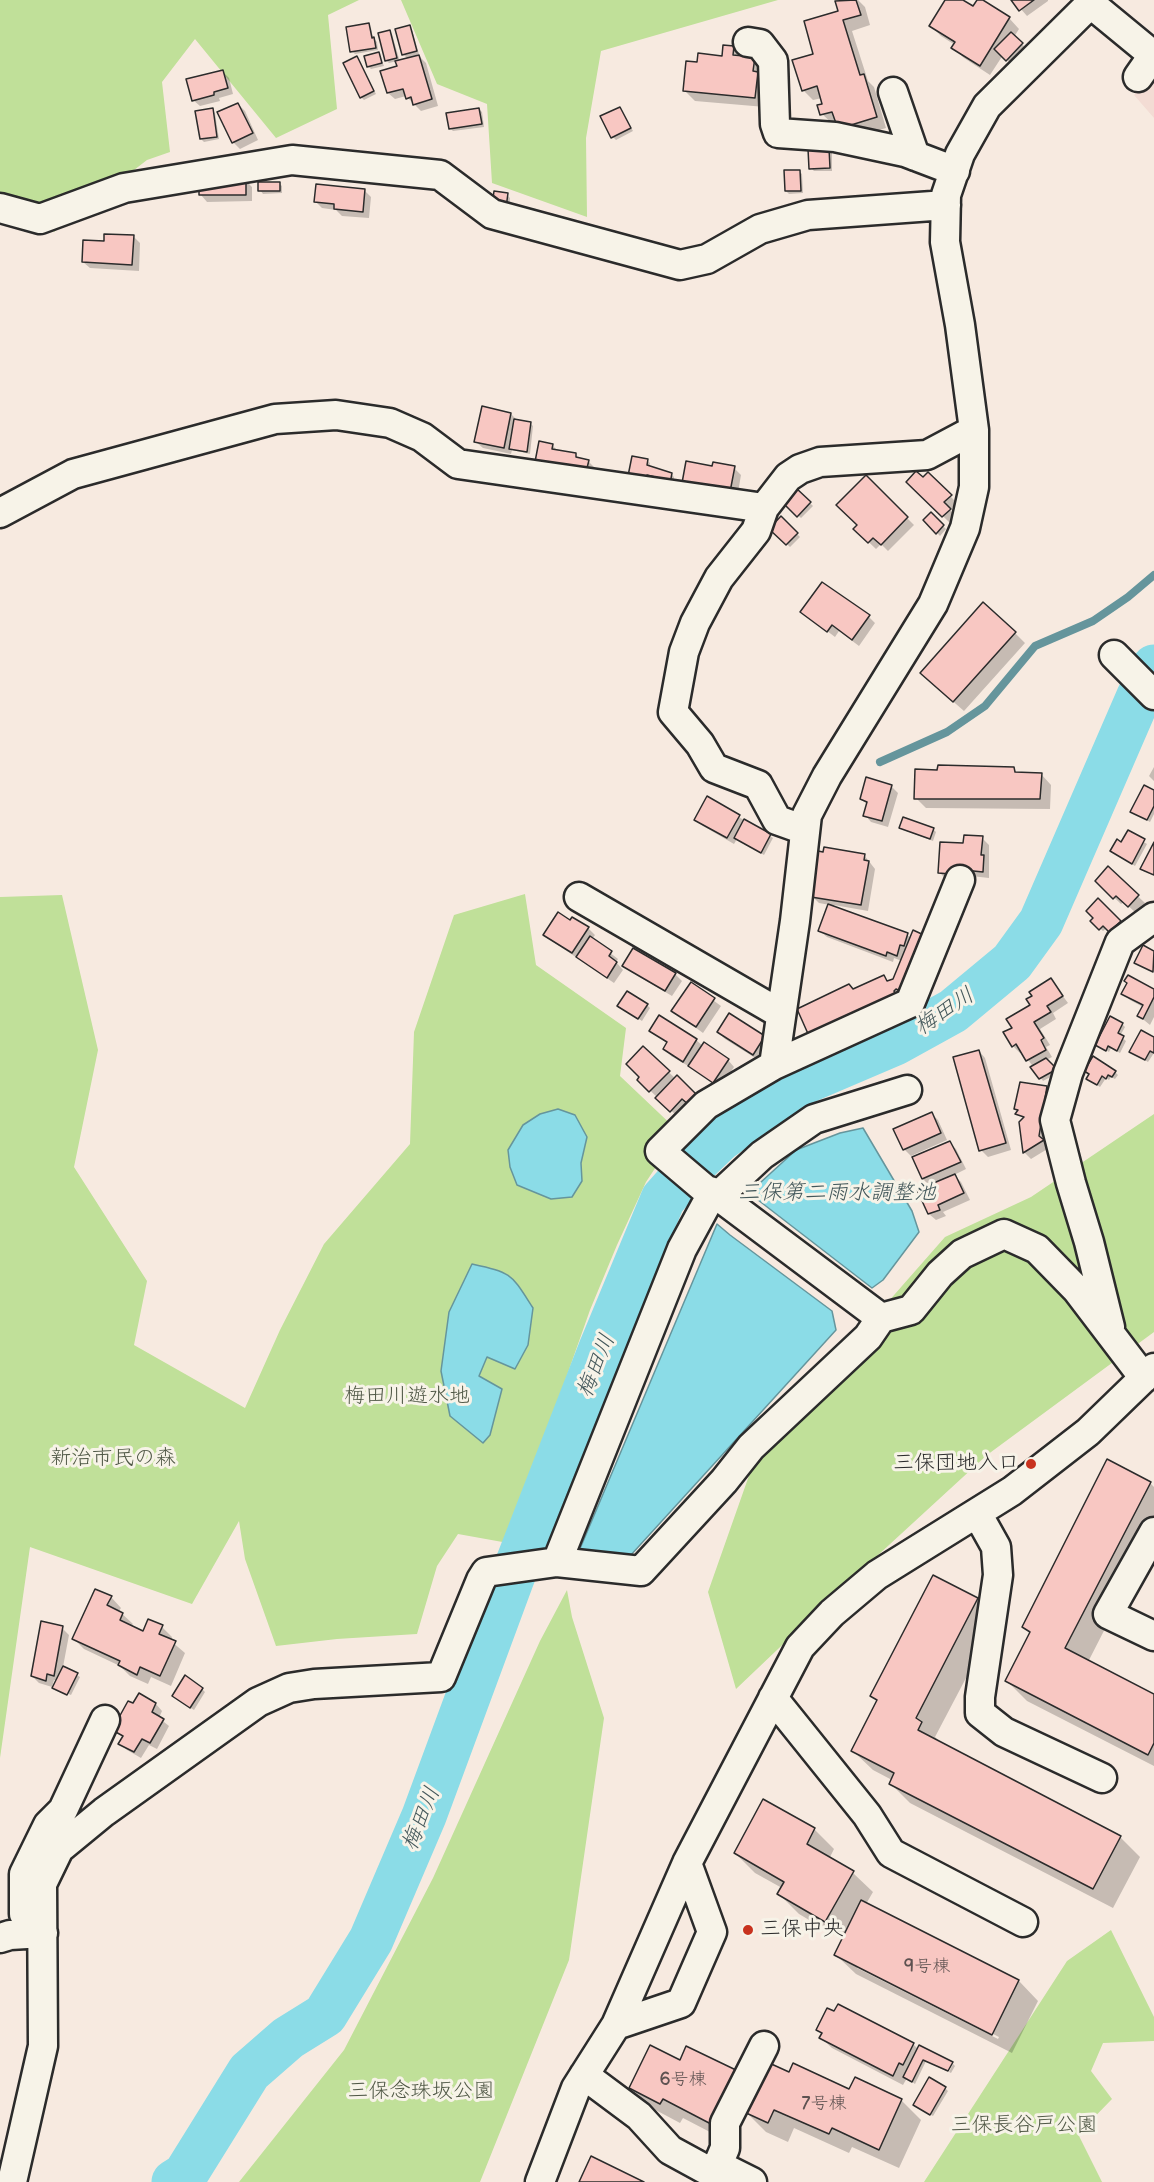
<!DOCTYPE html>
<meta charset="utf-8">
<style>
body{margin:0}
canvas{display:block;background:#f7eae0}
</style>
<canvas width="1154" height="2182"></canvas>
<script>
const c = document.querySelector('canvas').getContext('2d');
c.lineJoin = 'round';
function fillPath(path, color) { c.fillStyle = color; c.fill(path, 'evenodd'); }
function stroke(path, color, width, dash) { c.strokeStyle = color; c.lineWidth = width; c.lineCap = dash ? 'butt' : 'round'; c.setLineDash(dash || []); c.stroke(path); }
function label(font, color, halo, rows, align = 'center') {
  c.font = font + ' "Balsamiq Sans","Klee One",sans-serif'; c.lineWidth = 6; c.setLineDash([]); c.textBaseline = 'middle'; c.strokeStyle = halo; c.fillStyle = color; for (const [text, x, y, turn = 0] of rows) {
    c.save(); c.translate(x, y); c.rotate((+turn || 0) * Math.PI / 180); c.textAlign = isNaN(turn) ? turn : align; if (halo) c.strokeText(text, 0, 0); c.fillText(text, 0, 0); c.restore();
  }
}
const built = new Path2D(`
 M1154 75V118L1134 95Z`);
const green = new Path2D(`
 M0 0H359L328 15 337 109 276 138 195 39 162 82 170 152 147 160 54 232 40 219 0 200Z
 M401 0H778L601 51 586 138 587 217 492 183 487 104 437 84Z
 M525 894 536 965 626 1028 620 1076 679 1132 646 1182 617 1245 590 1310 508 1543 458 1534 437 1566 417 1634 337 1639 276 1646 245 1559 239 1521 192 1604 30 1547 0 1758V897L62 895 98 1050 74 1167 147 1281 134 1345 245 1408 280 1330 324 1244 410 1144 414 1032 454 915Z
 M1154 1114V1332L987 1455 840 1590 736 1689 708 1592 758 1450 945 1237 1031 1197Z
 M567 1590 572 1617 604 1718 569 1960 480 2182H239L344 2050 433 1878 540 1641Z
 M1111 1930 1154 2017V2041L1103 2043 1091 2071 1112 2099 1078 2134 1102 2182H924L1067 1961Z`);
const water = new Path2D(`
 M558 1109 575 1115 587 1137 581 1163 582 1181 572 1197 551 1199 517 1185 510 1167 508 1150 523 1125 540 1114Z
 M863 1128 912 1211 919 1232 883 1280 872 1288 749 1193 796 1150 840 1133Z
 M717 1224 730 1235 832 1311 836 1330 630 1556 579 1551Z
 M472 1264C513 1273 511 1274 533 1308L528 1345 515 1369 487 1357 479 1376 502 1389 490 1435 483 1443 450 1416 441 1371 449 1312Z`);
const shadow = new Path2D(`
 M842 0H858L865 7 870 25 852 31 868 81 874 87 886 128 849 139 822 114 824 105 822 98 813 100 803 90 815 55 840 12 836 2Z
 M947 0H961L974 8 980 0 1009 18 1019 29 1014 37 1025 47 1010 63 1003 55 990 75 964 58 953 48 955 45 941 36 931 26Z
 M1013 0H1048V1L1027 16Z
 M368 25 371 28 373 38 377 42 378 50 355 54 352 51Z
 M409 27 412 30 419 54H417L426 63 438 106 421 111 406 96 395 99 388 93 399 67 397 61 389 63 386 60 389 31 392 34 400 62 408 59 403 54Z
 M733 47 744 57 754 59 765 69V107L695 101 684 90 698 64 723 57Z
 M379 54 384 66 371 69 368 66Z
 M357 58 376 94 364 100 361 97Z
 M222 71 229 78 233 94 219 98 220 101 200 106 193 100Z
 M238 104 245 111 258 140 240 149 233 142Z
 M479 109 482 112 484 127 453 131 450 128Z
 M620 109 633 131 616 140 613 137Z
 M212 110 215 113 219 139 204 142 201 139Z
 M829 150 832 153V171H814L811 168Z
 M799 171 802 174 803 193 789 194 786 191Z
 M245 180 252 187V201L207 202 201 195Z
 M279 183 282 186V193L263 194 260 190Z
 M364 190 371 197 369 218 342 216 336 210 322 208 315 201Z
 M507 195 510 198 509 210 496 208Z
 M133 236 140 243 139 271 90 268 83 262 105 242Z
 M511 414 518 421 530 423 533 426 530 454 512 450 511 454 483 448 476 442Z
 M552 445 559 452 575 455 581 460 588 461 595 468 592 482 543 473Z
 M647 460 650 463 649 468 671 474 674 477 673 486 633 479Z
 M714 468H734L741 475 737 498Z
 M928 474 957 503 950 510 956 516 950 523 908 482 923 479Z
 M866 477 914 525 888 551 881 544 876 549 855 529 859 525Z
 M796 490 813 506 801 518 784 502Z
 M931 514 946 529 940 536 925 520Z
 M781 518 800 537 790 547 771 529Z
 M802 612 869 617 875 623 859 646 839 631 835 637Z
 M1015 633 1025 643 964 711 932 683Z
 M1154 767V781L1149 776Z
 M1013 768 1018 774H1041L1051 785 1050 809 926 808 916 798 938 772Z
 M891 786 898 793 888 827 871 822 865 815 868 805 861 799Z
 M1154 792V814L1150 822 1132 812Z
 M708 798 773 838 764 855 737 839 734 844 703 826 696 820Z
 M901 827 933 829 936 832 933 841 904 830Z
 M1128 832 1147 844 1135 866 1112 851 1122 844Z
 M982 838 989 845V878L971 876 946 879 939 872 965 845Z
 M864 855 875 869 868 911 834 905 833 907 907 935 911 938 912 1001 853 990 883 977 889 982 894 980 902 961 894 958 893 962 827 937 820 931 830 905 819 903 812 896Z
 M1108 868 1145 903 1136 913 1124 902 1121 904 1097 881Z
 M1098 901 1122 925 1113 934 1107 928 1103 931 1092 921 1095 918Z
 M570 922 588 928 595 935 592 939 618 959 616 962 623 970 614 983 552 941 545 934Z
 M624 966 675 974 682 981 672 996 631 972Z
 M1051 980 1068 1003 1053 1013 1056 1019 1040 1029 1050 1045 1046 1047 1052 1057 1046 1060 1058 1073 1043 1081 1022 1051 1020 1053 1013 1046 1014 1028Z
 M691 984 721 1006 703 1033 673 1011Z
 M1154 990V1017L1150 1025 1139 1016 1143 1007 1130 1000 1123 994Z
 M647 1005 650 1008 642 1021 622 1008Z
 M1122 1024 1125 1027 1120 1036 1126 1041 1120 1053 1111 1048 1109 1052 1097 1045Z
 M651 1031 696 1040 703 1046 728 1060 734 1067 720 1088 690 1067 671 1056 665 1049 668 1044Z
 M718 1032 764 1037 771 1044 760 1061 725 1039Z
 M1154 1038V1053L1148 1062 1131 1052Z
 M643 1048 676 1079 703 1103 678 1117 639 1080Z
 M979 1051 985 1058 1011 1150 988 1157 981 1150Z
 M1086 1071 1115 1072 1118 1075 1115 1079 1111 1077 1109 1080 1106 1078 1100 1087 1091 1081 1090 1075Z
 M1046 1087 1053 1094 1045 1144 1049 1148 1031 1159 1024 1152V1119L1016 1108Z
 M931 1113 938 1120 947 1140 911 1156 904 1149Z
 M949 1142 956 1149 966 1169 954 1175 961 1182 970 1200 943 1212 946 1216 936 1220 929 1214 930 1186 923 1179Z
 M1150 1483 1154 1487V1533L1088 1662 1154 1696V1766L1027 1701 1007 1681 1031 1634 1024 1627Z
 M111 1597 121 1608 119 1611 133 1624 131 1627 143 1633 162 1627 172 1637 171 1641 185 1653 171 1686 151 1677 148 1684 130 1676 120 1666 84 1649 74 1639Z
 M977 1599 997 1619 935 1737 941 1743 1120 1837 1140 1857 1113 1908 910 1803 891 1784 892 1780 873 1770 853 1751 878 1702 872 1696Z
 M62 1628 69 1635 63 1667 80 1677 71 1695 55 1688 57 1681 54 1680 52 1687 39 1683 32 1676Z
 M202 1689 205 1692 194 1710 176 1699Z
 M139 1695 156 1704 162 1711 159 1718 169 1726 157 1749 149 1745 141 1758 127 1750 120 1744 124 1738 114 1729Z
 M764 1801 815 1830 834 1849 829 1859 853 1873 873 1892 866 1904 1019 1981 1038 2001 1012 2053 856 1974 836 1955 843 1940 799 1914 779 1894 782 1888 755 1873 735 1853ZM857 1965 999 2037 998 2039 857 1968Z
 M818 2030 913 2044 919 2050 951 2063 946 2071 926 2061 915 2084 907 2078 903 2085 832 2048 821 2038 823 2035Z
 M680 2062 737 2072 790 2074 850 2091 901 2100 921 2120 899 2168 852 2147 849 2153 794 2128 788 2142 766 2132 747 2113 731 2143 683 2118 680 2123 650 2107 630 2088Z
 M953 2064 955 2066 951 2073 949 2072Z
 M945 2088 948 2091 933 2116 918 2108Z`);
const stream = new Path2D(`
 M880 762 947 732 985 706 1035 646 1093 621 1128 597 1154 575`);
const river = new Path2D(`
 M174 2182 185 2175 249 2072 288 2038 325 2015 371 1940 424 1816 512 1578 602 1346 663 1199 695 1163 720 1139 799 1084 895 1043 953 1011 1012 962 1041 922 1139 696 1154 667`);
const building = new Path2D(`
 M856 0 861 15 843 20 860 75 864 74 877 117 838 129 832 112 820 115 817 105 822 104 817 86 802 91 792 60 813 54 804 21 838 11 835 1Z
 M945 0H963L973 6 977 0H983L1010 17 980 66 951 48 955 42 929 26Z
 M1011 0H1034L1019 11Z
 M369 23 372 38 374 37 376 48 350 52 346 27Z
 M410 25 417 51 402 55 395 29Z
 M390 30 397 58 385 61 378 33Z
 M1011 32 1023 43 1006 61 994 49Z
 M723 45 734 46 733 55 755 57 753 71 758 72 755 98 683 91 686 61 697 62 698 53 722 56Z
 M379 52 382 63 367 67 364 56Z
 M419 55 432 99 413 105 411 97 406 99 403 89 387 93 380 71 397 66 395 61Z
 M357 56 374 91 360 98 343 63Z
 M223 70 228 88 214 92V95L192 101 186 79Z
 M238 103 253 133 232 143 217 112Z
 M620 107 631 128 611 138 600 116Z
 M213 108 217 137 200 139 195 111Z
 M479 108 482 124 449 129 446 113Z
 M829 148 830 168 809 169 808 149Z
 M784 170H800L801 191H785Z
 M199 179H246V195H199Z
 M258 182H280V191H258Z
 M316 184 365 189 363 212 334 209V204L314 202Z
 M494 191 508 193 506 208 492 206Z
 M104 234 134 235 132 265 82 262 83 240 104 241Z
 M482 406 511 413 504 448 474 442Z
 M514 419 531 422 527 452 509 449Z
 M539 441 553 444 552 449 576 453V457L589 460 585 476 534 467Z
 M632 456 648 459 647 465 672 473 670 484 658 482 659 478 647 475 646 480 628 476Z
 M686 461 712 466 713 462 735 466 730 492 682 483Z
 M916 471 923 477 928 472 952 495 944 502 951 509 942 517 906 482Z
 M866 475 908 517 881 545 873 538 868 543 853 529 857 525 836 505Z
 M796 488 811 502 797 517 782 502Z
 M931 512 944 525 936 534 923 520Z
 M781 516 798 533 786 545 769 529Z
 M822 582 870 615 852 640 832 625 827 632 800 612Z
 M983 602 1016 632 953 702 920 673Z
 M938 765 1014 767 1015 772 1042 773 1040 799H914L915 769 937 770Z
 M866 777 892 785 882 821 863 816 867 802 860 799Z
 M1144 785 1154 790V806L1147 820 1130 812Z
 M707 796 740 815 727 838 694 820Z
 M903 817 934 828 930 839 899 828Z
 M744 819 771 834 761 853 734 838Z
 M1128 830 1145 839 1132 864 1110 851 1117 839 1121 842Z
 M964 835 983 836 981 855H984L983 872 964 870V875L938 873 940 842 963 843Z
 M1154 842V875L1140 869Z
 M824 847 865 854 864 860 869 861 861 905 811 897 818 851 823 852Z
 M1108 866 1139 895 1128 907 1116 896 1113 899 1095 881Z
 M1098 898 1121 921 1109 932 1103 926 1099 930 1090 921 1093 918 1086 911Z
 M828 904 908 933 904 946 900 945 897 956 887 952 886 956 818 931Z
 M558 912 570 920 572 917 589 927 572 953 543 935Z
 M913 930 926 936 902 992 896 989 894 991 898 1003 809 1036 797 1009 849 984 853 989 884 975 887 981 893 979Z
 M590 936 612 951 609 956 617 962 607 978 576 957Z
 M1143 945 1154 951 1153 972 1134 963Z
 M633 948 676 973 665 991 622 966Z
 M1128 975 1154 989V997L1143 1019 1137 1016 1143 1005 1121 994 1127 983 1124 981Z
 M1051 978 1063 996 1047 1006 1051 1012 1034 1022 1044 1038 1041 1040 1046 1050 1026 1061 1016 1044 1012 1047 1003 1032 1012 1028 1006 1019 1030 1005 1026 999 1032 996 1029 992Z
 M691 982 715 998 696 1027 671 1011Z
 M627 991 648 1004 638 1019 617 1006Z
 M729 1013 765 1036 753 1055 717 1032Z
 M659 1015 697 1039 683 1062 663 1049 667 1042 649 1031Z
 M1110 1016 1123 1023 1118 1033 1124 1036 1117 1051 1108 1046 1106 1051 1095 1045Z
 M1141 1030 1154 1037V1053L1150 1051 1145 1060 1129 1052Z
 M704 1042 729 1059 713 1083 688 1066Z
 M643 1046 670 1071 649 1092 637 1080 639 1077 626 1064Z
 M979 1050 1006 1143 979 1151 953 1057Z
 M1093 1056 1116 1071 1112 1077 1108 1075 1106 1079 1102 1076 1097 1085 1086 1079 1089 1074 1084 1071Z
 M1046 1058 1057 1069 1039 1079 1030 1067Z
 M677 1075 698 1096 689 1105 682 1099 670 1112 655 1098Z
 M1020 1082 1047 1086 1039 1136 1044 1140 1023 1153 1019 1122 1024 1117 1015 1114 1018 1110 1014 1109Z
 M932 1112 941 1133 903 1150 893 1129Z
 M950 1141 961 1162 922 1179 912 1157Z
 M955 1174 964 1193 938 1205 940 1210 928 1214 917 1190Z
 M1107 1459 1151 1482 1065 1648 1154 1694V1743L1148 1755 1005 1681 1030 1632 1022 1627Z
 M933 1575 978 1598 916 1718 922 1722 918 1730 1121 1836 1093 1889 889 1784 894 1773 851 1751 877 1700 870 1696Z
 M95 1589 112 1596 107 1605 123 1613 120 1620 143 1631 148 1619 163 1625 159 1634 176 1641 160 1676 140 1667 137 1675 118 1665 120 1661 72 1639Z
 M41 1621 63 1626 54 1676 47 1674 46 1681 31 1676Z
 M63 1666 78 1673 67 1695 52 1688Z
 M185 1675 203 1688 190 1708 172 1696Z
 M139 1693 156 1703 152 1712 164 1719 150 1743 142 1739 134 1752 118 1744 123 1736 112 1730 128 1701 133 1703Z
 M763 1799 815 1828 807 1844 854 1871 825 1922 777 1894 784 1882 734 1853Z
 M861 1900 1019 1980 992 2035 834 1955Z
 M838 2004 914 2043 903 2065 899 2063 893 2076 819 2038 822 2033 816 2030 827 2008 834 2011Z
 M650 2045 680 2060 686 2046 738 2071 711 2124 663 2099 660 2104 629 2088Z
 M919 2045 953 2062 948 2071 923 2060 912 2082 903 2077Z
 M767 2062 789 2072 793 2063 849 2089 855 2077 902 2099 879 2150 832 2128 829 2134 774 2110 768 2123 744 2112Z
 M929 2077 946 2087 930 2115 913 2105Z
 M591 2156 644 2182H579Z`);
const minor = new Path2D(`
 M1091 4 1153 55
 M748 42 760 44 773 61 775 124 778 133 835 137 905 152 955 171
 M1138 77 1154 54
 M893 92 915 156
 M0 208 40 219 124 188 292 160 440 175 492 214 680 265 707 259 760 229 808 215 946 205
 M0 513 73 474 275 419 336 415 390 423 422 437 458 464 764 508
 M1114 655 1154 695
 M805 830 777 820 758 785 714 768 700 744 673 712 684 652 695 623 719 578 756 531 764 508 788 477 800 469 820 462 927 455 974 430
 M579 897 781 1014
 M774 1065 910 1003 960 880
 M713 1192 881 1318 911 1310 940 1274 962 1254 1004 1234 1037 1249 1077 1290 1144 1378
 M718 1196 762 1155 814 1119 907 1090
 M1110 1327 1089 1242 1071 1183 1055 1120 1068 1073 1120 942 1154 917
 M977 1513 996 1547 998 1575 980 1697V1713L1004 1732 1102 1778
 M1154 1532 1108 1614 1154 1636
 M557 1562 682 1249 713 1192 706 1190 660 1151 706 1105 774 1065 795 921 807 815 827 776 933 604 965 528 974 487V430L960 325 945 242 946 195 960 154 987 106 1094 0
 M773 1698 867 1815 891 1853 1023 1922
 M24 1914V1874L48 1825 63 1810 105 1720
 M0 1938 10 1935 43 1933
 M616 2025 681 2003 712 1932 687 1863
 M584 2075 639 2116 670 2150 714 2174 730 2171 752 2182
 M714 2174 725 2148V2123L764 2046
 M12 2182 43 2046 42 1884 59 1849 104 1812 258 1702 289 1688 314 1684 441 1677 481 1580 486 1572 557 1562 641 1571 724 1481 751 1447 868 1337 881 1318
 M540 2182 576 2088 616 2025 687 1863 800 1647 832 1613 877 1575 1012 1491 1088 1432 1154 1368`);
const markers = [
 [1031,1464,6,"#c8321e"],
 [748,1930,6,"#c8321e"]
];
const numberNames = [
 ["9号棟",927,1967],
 ["6号棟",683,2080],
 ["7号棟",824,2104]
];
const parkNames = [
 ["梅田川遊水地",407,1397],
 ["新治市民の森",113,1459],
 ["三保念珠坂公園",421,2092],
 ["三保長谷戸公園",1024,2126]
];
const poiNames = [
 ["三保団地入口",1019,1464],
 ["三保中央",760,1930,"left"]
];
const waterNames = [
 ["梅田川",945,1012,-34],
 ["三保第二雨水調整池",837,1193],
 ["梅田川",597,1366,-68],
 ["梅田川",422,1819,-68]
];
fillPath(built, '#f3dcd4');
fillPath(green, '#c0e099');
fillPath(water, '#8bdce7');
stroke(water, '#65959c', 1.5);
fillPath(shadow, '#0003');
stroke(stream, '#65959c', 8);
stroke(river, '#8bdce7', 45);
fillPath(building, '#f8c7c2');
stroke(building, '#2b2b2b', 1.5);
stroke(minor, '#2b2b2b', 33);
stroke(minor, '#f7f3e8', 28);
for (const [x, y, r, color] of markers) { const dot = new Path2D(); dot.arc(x, y, r, 0, 2 * Math.PI); c.fillStyle = color; c.fill(dot); stroke(dot, '#f7f3e8', 2); }
label('18px', '#5e5251', null, numberNames);
label('21px', '#505846', '#f7f3e8', parkNames);
label('21px', '#2b2b2b', '#f7f3e8', poiNames, 'right');
label('italic 22px', '#43575a', '#f7f3e8', waterNames);
</script>
